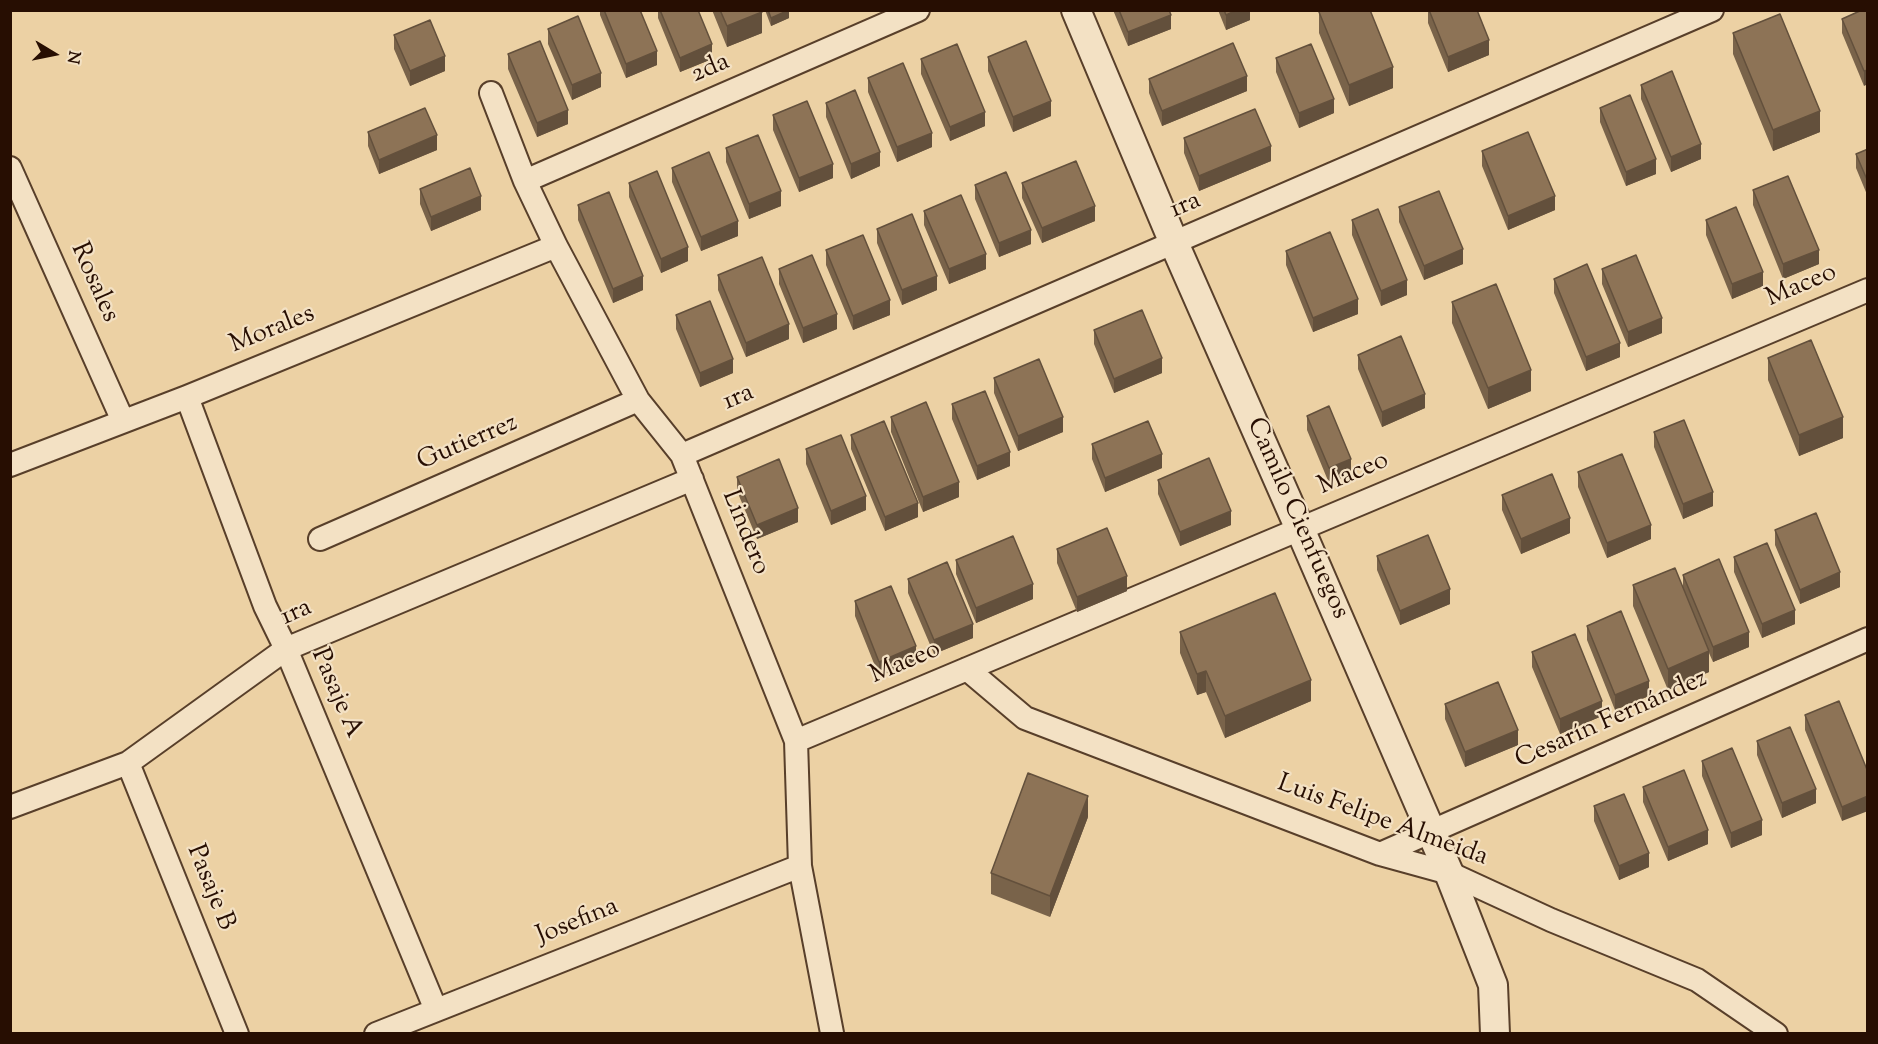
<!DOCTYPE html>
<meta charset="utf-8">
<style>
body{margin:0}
#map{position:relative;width:1878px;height:1044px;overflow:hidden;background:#ecd1a4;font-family:"Sorts Mill Goudy",serif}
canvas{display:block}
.frame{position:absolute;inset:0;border:12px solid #270e02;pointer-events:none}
.north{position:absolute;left:24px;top:24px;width:60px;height:60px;-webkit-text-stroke:4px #f3e1c4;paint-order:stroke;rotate:100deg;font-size:16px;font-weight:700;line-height:24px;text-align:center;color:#270e02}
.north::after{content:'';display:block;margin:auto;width:21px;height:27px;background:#270e02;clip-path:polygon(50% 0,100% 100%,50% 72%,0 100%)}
</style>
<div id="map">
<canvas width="1878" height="1044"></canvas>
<div class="frame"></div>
<div class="north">N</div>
</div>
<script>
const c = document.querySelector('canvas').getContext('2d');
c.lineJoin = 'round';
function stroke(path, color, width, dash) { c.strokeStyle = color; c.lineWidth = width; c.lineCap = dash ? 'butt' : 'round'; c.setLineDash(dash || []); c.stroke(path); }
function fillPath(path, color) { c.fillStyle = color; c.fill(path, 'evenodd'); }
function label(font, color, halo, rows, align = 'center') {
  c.font = font + ' "Sorts Mill Goudy",serif'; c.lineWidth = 4.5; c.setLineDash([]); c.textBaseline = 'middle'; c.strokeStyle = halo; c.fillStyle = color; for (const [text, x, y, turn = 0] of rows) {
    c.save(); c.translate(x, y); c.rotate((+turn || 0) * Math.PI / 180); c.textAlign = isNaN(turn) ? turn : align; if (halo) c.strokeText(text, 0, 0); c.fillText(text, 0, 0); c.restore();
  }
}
const minor = new Path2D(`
 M491 93 525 181 556 246 638 400 682 455 796 741 800 866 832 1033
 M10 168 123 421
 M525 181 918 10
 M187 397 265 606 286 649 436 1010
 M682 455 1712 10
 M10 465 187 397 556 246
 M320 539 638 400
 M967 669 1025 718 1380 854 1449 873 1551 920 1697 980 1776 1034
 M796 741 1868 290
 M128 763 237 1034
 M10 807 128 763 286 649 692 479
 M1380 854 1868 639
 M376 1034 800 866`);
const tertiary = new Path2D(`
 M1076 10 1174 243 1300 529 1449 873 1493 985 1495 1034`);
const wall = new Path2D(`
 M600 10H640L657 65 626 78 600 15Z
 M658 10H698L712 59 680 72 658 18Z
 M712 10H761L762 33 727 47Z
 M765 10H789V18L771 26Z
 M1113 10H1169L1171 29 1128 46Z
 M1218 10H1250V20L1226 30Z
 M1428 10H1477L1489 55 1448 72 1428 23Z
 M1868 10 1864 86 1842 33V19Z
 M1319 12 1393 88 1349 106 1319 33Z
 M548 29 601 87 572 100 548 44Z
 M1733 33 1820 132 1773 151 1733 54Z
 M394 35 445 71 410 86 394 49Z
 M508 54 568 124 537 137 508 69Z
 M988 57 1051 116 1013 132 988 71Z
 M1276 58 1334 113 1299 128 1276 72Z
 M921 59 985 126 950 141 921 74Z
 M868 78 932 147 897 162 868 92Z
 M1149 79 1247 91 1162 126 1149 93Z
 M1641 85 1701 159 1671 172 1641 99Z
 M826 103 880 166 851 179 826 117Z
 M1600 108 1656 174 1626 186 1600 122Z
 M773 115 833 178 799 192 773 130Z
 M368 132 437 150 379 174 368 146Z
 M1184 138 1271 161 1199 191 1184 153Z
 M726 148 781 206 749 219 726 162Z
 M1868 149V197L1856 168V154Z
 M1482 151 1555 210 1508 230 1482 166Z
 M672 168 738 236 701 251 672 182Z
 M629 183 688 261 661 273 629 197Z
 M1022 183 1095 221 1042 243 1022 198Z
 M975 185 1031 244 999 257 975 199Z
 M420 189 481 210 431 231 420 204Z
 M1753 190 1819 264 1783 279 1753 205Z
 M578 205 643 290 613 303 578 220Z
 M1399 207 1463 264 1424 280 1399 222Z
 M924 211 986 269 949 284 924 225Z
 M1352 220 1407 295 1381 306 1352 235Z
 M1706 220 1763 286 1732 299 1706 235Z
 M877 229 937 290 902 305 877 243Z
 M826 250 890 315 853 330 826 265Z
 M1286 251 1358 314 1313 332 1286 265Z
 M779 269 837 329 803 343 779 284Z
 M1602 269 1662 333 1628 347 1602 284Z
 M718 275 789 339 746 357 718 290Z
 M1554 279 1620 357 1586 371 1554 293Z
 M1452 302 1531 391 1488 409 1452 323Z
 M676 315 733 373 700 387 676 329Z
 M1094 330 1162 373 1114 393 1094 344Z
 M1358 355 1425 408 1382 427 1358 369Z
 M1768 358 1843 438 1799 456 1768 380Z
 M994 378 1063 432 1018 451 994 393Z
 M952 404 1010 466 977 480 952 419Z
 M1307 416 1351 474 1329 483 1307 430Z
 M891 417 959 497 923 512 891 432Z
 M1654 432 1713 506 1683 519 1654 447Z
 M851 435 918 517 885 531 851 449Z
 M1092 444 1162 468 1105 492 1092 459Z
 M806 449 866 510 831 525 806 464Z
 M1578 472 1651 539 1607 558 1578 487Z
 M737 477 798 522 757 539 737 491Z
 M1158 480 1231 525 1180 546 1158 494Z
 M1502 495 1570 533 1521 554 1502 510Z
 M1775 530 1840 587 1800 604 1775 545Z
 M1057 549 1127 591 1077 612 1057 563Z
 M1377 556 1450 604 1400 625 1377 570Z
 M1734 557 1795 624 1762 638 1734 572Z
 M956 560 1033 599 976 623 956 574Z
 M1683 575 1749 647 1713 662 1709 653V672L1668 690 1633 606V585L1683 587Z
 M908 579 973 638 934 654 908 593Z
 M855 601 916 661 879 676 855 616Z
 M1587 626 1649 696 1615 710 1587 640Z
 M1180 632 1311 701 1225 738 1206 692 1197 695 1180 653Z
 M1532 652 1602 716 1560 734 1532 667Z
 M1445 704 1518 745 1465 767 1445 719Z
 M1805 715 1868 772 1842 821 1805 730Z
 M1757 741 1816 803 1782 818 1757 755Z
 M1702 761 1762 835 1731 848 1702 776Z
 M1643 787 1708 844 1668 861 1643 802Z
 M1594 806 1649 867 1619 880 1594 821Z
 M1088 817 1050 917 991 894V873Z`);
const shadedWall = new Path2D(`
 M789 10V18L771 26V18Z
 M1237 10H1250V20L1226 30V15Z
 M762 12V33L727 47V26Z
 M1171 15V29L1128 46V32Z
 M1489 40V55L1448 72V57Z
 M712 44V59L680 72V58Z
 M657 51V65L626 78V64Z
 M445 56V71L410 86V71Z
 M1393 67V88L1349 106V85Z
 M1868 70V84L1864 86V71Z
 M601 73V87L572 100V85Z
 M1247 76V91L1162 126V111Z
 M1334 99V113L1299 128V113Z
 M1051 101V116L1013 132V117Z
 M568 110V124L537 137V123Z
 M1820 111V132L1773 151V130Z
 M985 112V126L950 141V127Z
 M932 133V147L897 162V147Z
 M437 135V150L379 174V160Z
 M1701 144V159L1671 172V157Z
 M1271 146V161L1199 191V176Z
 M880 152V166L851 179V164Z
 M1656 159V174L1626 186V172Z
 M833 164V178L799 192V178Z
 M781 191V206L749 219V204Z
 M481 196V210L431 231V217Z
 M1555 196V210L1508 230V216Z
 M1095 206V221L1042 243V228Z
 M738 221V236L701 251V237Z
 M1031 230V244L999 257V243Z
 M688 247V261L661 273V259Z
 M1463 249V264L1424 280V266Z
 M1819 250V264L1783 279V264Z
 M986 254V269L949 284V269Z
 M1763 272V286L1732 299V284Z
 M643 276V290L613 303V289Z
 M937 276V290L902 305V290Z
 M1407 280V295L1381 306V291Z
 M1358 299V314L1313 332V318Z
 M890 300V315L853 330V316Z
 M837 314V329L803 343V328Z
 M1662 318V333L1628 347V332Z
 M789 324V339L746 357V343Z
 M1620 343V357L1586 371V357Z
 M1162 358V373L1114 393V379Z
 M733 359V373L700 387V373Z
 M1531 370V391L1488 409V388Z
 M1425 394V408L1382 427V412Z
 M1063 417V432L1018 451V436Z
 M1843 417V438L1799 456V435Z
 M1010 452V466L977 480V466Z
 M1162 454V468L1105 492V478Z
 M1351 459V474L1329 483V468Z
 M959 482V497L923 512V497Z
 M1713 492V506L1683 519V504Z
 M866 496V510L831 525V511Z
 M918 503V517L885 531V517Z
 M798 508V522L757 539V525Z
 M1231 511V525L1180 546V532Z
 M1570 518V533L1521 554V539Z
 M1651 525V539L1607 558V543Z
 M1840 572V587L1800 604V590Z
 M1127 576V591L1077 612V597Z
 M1033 584V599L976 623V608Z
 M1450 589V604L1400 625V611Z
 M1795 610V624L1762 638V624Z
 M973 624V638L934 654V640Z
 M1749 632V647L1713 662V647Z
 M916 646V661L879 676V662Z
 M1709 651V672L1668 690V669Z
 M1206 671V692L1197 695V674Z
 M1311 680V701L1225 738V716Z
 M1649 681V696L1615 710V695Z
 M1602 701V716L1560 734V719Z
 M1518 730V745L1465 767V752Z
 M1816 789V803L1782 818V803Z
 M1088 796V817L1050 917V896Z
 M1868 796V811L1842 821V807Z
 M1762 820V835L1731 848V833Z
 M1708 830V844L1668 861V847Z
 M1649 853V867L1619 880V866Z`);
const building = new Path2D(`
 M604 10H640L657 51 626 64Z
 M660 10H698L712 44 680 58Z
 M720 10H761L762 12 727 26Z
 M768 10H789L771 18Z
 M1119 10H1169L1171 15 1128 32Z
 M1224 10H1237L1226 15Z
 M1322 10H1370L1393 67 1349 85 1319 12Z
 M1429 10H1477L1489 40 1448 57Z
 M1862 10H1868V70L1864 71 1842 19Z
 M1780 14 1820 111 1773 130 1733 33Z
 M578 16 601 73 572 85 548 29Z
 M430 20 445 56 410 71 394 35Z
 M540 41 568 110 537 123 508 54Z
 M1026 41 1051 101 1013 117 988 57Z
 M1233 43 1247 76 1162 111 1149 79Z
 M957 44 985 112 950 127 921 59Z
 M1311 44 1334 99 1299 113 1276 58Z
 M903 63 932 133 897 147 868 78Z
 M1672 71 1701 144 1671 157 1641 85Z
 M855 90 880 152 851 164 826 103Z
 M1630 95 1656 159 1626 172 1600 108Z
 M807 101 833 164 799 178 773 115Z
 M425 108 437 135 379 160 368 132Z
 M1255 109 1271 146 1199 176 1184 138Z
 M1528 132 1555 196 1508 216 1482 151Z
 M758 135 781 191 749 204 726 148Z
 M1868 149V182L1856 154Z
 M709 152 738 221 701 237 672 168Z
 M1076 161 1095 206 1042 228 1022 183Z
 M470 168 481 196 431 217 420 189Z
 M657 171 688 247 661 259 629 183Z
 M1006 172 1031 230 999 243 975 185Z
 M1788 176 1819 250 1783 264 1753 190Z
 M1439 191 1463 249 1424 266 1399 207Z
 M609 192 643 276 613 289 578 205Z
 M961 195 986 254 949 269 924 211Z
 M1736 207 1763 272 1732 284 1706 220Z
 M1378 209 1407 280 1381 291 1352 220Z
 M912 214 937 276 902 290 877 229Z
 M1330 232 1358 299 1313 318 1286 251Z
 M863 235 890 300 853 316 826 250Z
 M812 255 837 314 803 328 779 269Z
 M1636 255 1662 318 1628 332 1602 269Z
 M762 257 789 324 746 343 718 275Z
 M1587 264 1620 343 1586 357 1554 279Z
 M1496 284 1531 370 1488 388 1452 302Z
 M710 301 733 359 700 373 676 315Z
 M1142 310 1162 358 1114 379 1094 330Z
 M1401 336 1425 394 1382 412 1358 355Z
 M1811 340 1843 417 1799 435 1768 358Z
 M1039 359 1063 417 1018 436 994 378Z
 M985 391 1010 452 977 466 952 404Z
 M926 402 959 482 923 497 891 417Z
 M1329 406 1351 459 1329 468 1307 416Z
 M1684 420 1713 492 1683 504 1654 432Z
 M884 421 918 503 885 517 851 435Z
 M1148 421 1162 454 1105 478 1092 444Z
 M841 435 866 496 831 511 806 449Z
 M1622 454 1651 525 1607 543 1578 472Z
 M1209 458 1231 511 1180 532 1158 480Z
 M779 459 798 508 757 525 737 477Z
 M1552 474 1570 518 1521 539 1502 495Z
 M1816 513 1840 572 1800 590 1775 530Z
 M1107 528 1127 576 1077 597 1057 549Z
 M1428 535 1450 589 1400 611 1377 556Z
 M1013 536 1033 584 976 608 956 560Z
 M1767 543 1795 610 1762 624 1734 557Z
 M1719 559 1749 632 1713 647 1683 575Z
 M947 562 973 624 934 640 908 579Z
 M1675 568 1709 651 1668 669 1633 585Z
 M891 586 916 646 879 662 855 601Z
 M1275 593 1311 680 1225 716 1206 671 1197 674 1180 632Z
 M1621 611 1649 681 1615 695 1587 626Z
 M1575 634 1602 701 1560 719 1532 652Z
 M1498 682 1518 730 1465 752 1445 704Z
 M1839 701 1868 772V796L1842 807 1805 715Z
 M1790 727 1816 789 1782 803 1757 741Z
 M1732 748 1762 820 1731 833 1702 761Z
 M1684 770 1708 830 1668 847 1643 787Z
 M1028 773 1088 796 1050 896 991 873Z
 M1624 794 1649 853 1619 866 1594 806Z`);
const streetNames = [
 ["2da",711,70,-23],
 ["1ra",1186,207,-23],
 ["Rosales",93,283,66],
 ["Maceo",1802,287,-23],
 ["Morales",273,331,-22],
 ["1ra",739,399,-23],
 ["Gutierrez",468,444,-23],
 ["Maceo",1354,475,-23],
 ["Camilo Cienfuegos",1296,519,66],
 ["Lindero",744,533,68],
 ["1ra",297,614,-24],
 ["Maceo",906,664,-23],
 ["Pasaje A",335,694,67],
 ["Cesarín Fernández",1612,721,-24],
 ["Luis Felipe Almeida",1382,822,20],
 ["Pasaje B",209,888,68],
 ["Josefina",578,923,-22]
];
stroke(minor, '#583f2a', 26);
stroke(tertiary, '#583f2a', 32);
stroke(minor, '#f3e1c4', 22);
stroke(tertiary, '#f3e1c4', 28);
fillPath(wall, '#79634a');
fillPath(shadedWall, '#63503c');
fillPath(building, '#8d7356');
stroke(building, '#63503c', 1.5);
label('26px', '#270e02', '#f3e1c4', streetNames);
</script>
